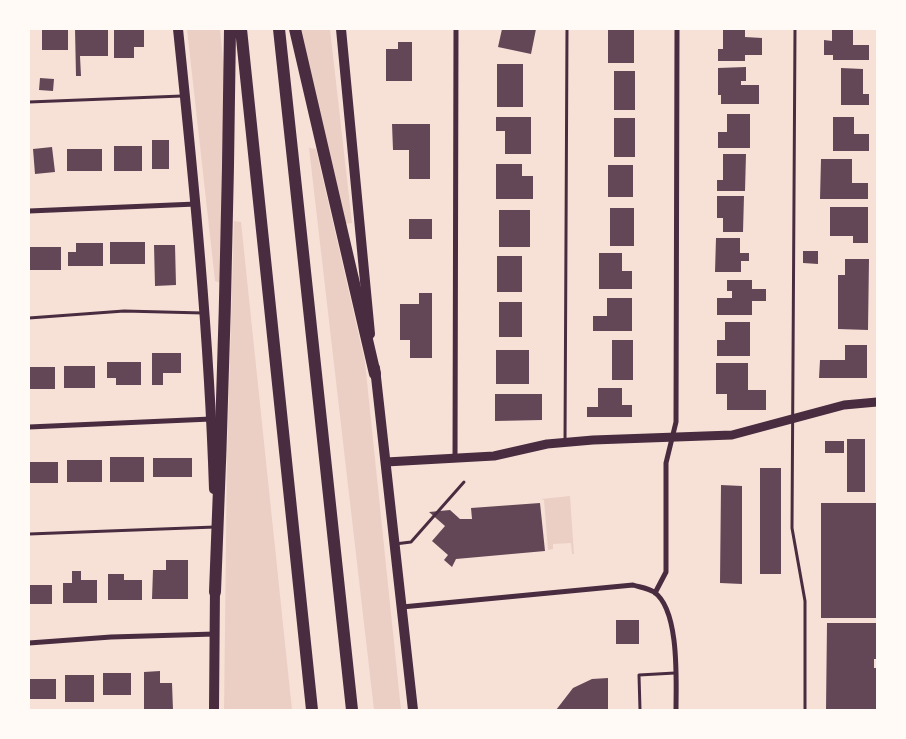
<!DOCTYPE html>
<style>
body{margin:0}
#map{position:relative;width:906px;height:739px;overflow:hidden;background:#f7e1d7;font-family:"Times New Roman",serif}
canvas{display:block}
.frame{position:absolute;inset:0;border:30px solid #fffaf5;pointer-events:none}
</style>
<div id="map">
<canvas width="906" height="739"></canvas>
<div class="frame"></div>
</div>
<script>
const c = document.querySelector('canvas').getContext('2d');
c.lineJoin = 'round';
function fillPath(path, color) { c.fillStyle = color; c.fill(path, 'evenodd'); }
function stroke(path, color, width, dash) { c.strokeStyle = color; c.lineWidth = width; c.lineCap = dash ? 'butt' : 'round'; c.setLineDash(dash || []); c.stroke(path); }
const green = new Path2D(`
 M187 29H220L224 69 221 283 215 281Z
 M300 29H330L352 223 344 224Z
 M309 148 316 149 365 362 401 710H374Z
 M234 221 241 222 292 710H224L227 458Z
 M570 496 574 554H572L571 543 553 544V549L548 550 544 500 541 499Z`);
const building = new Path2D(`
 M75 29H108V56H80L81 76H76Z
 M114 29H144V47H134V58H114Z
 M502 29H536L531 54 498 47Z
 M608 29H634V63H608Z
 M723 29H745V37L762 38V55H745V61H718V49H723Z
 M832 29H853V45H869V60H833V55H824V40L832 41Z
 M42 30H68V50H42Z
 M398 42H412V81H386V49H398Z
 M497 64H523V107H497Z
 M746 67V81H741V85H759V104H721V95H718V68Z
 M841 68 863 69V94H869V105H841Z
 M614 71H635V110H614Z
 M40 78 54 79 53 91 39 90Z
 M727 114H750V148H718V132H727Z
 M496 117H531V154H505V131H496Z
 M833 117H854V134H869V151H833Z
 M614 118H635V157H614Z
 M392 124H430V179H409V150H393Z
 M152 140H169V169H152Z
 M114 146H142V171H114Z
 M52 147 55 172 35 174 33 149Z
 M67 149H102V171H67Z
 M723 154H746L745 191H717V180H723Z
 M821 159H852V183H868V199H820Z
 M496 164H522V176H533V199H496Z
 M608 165H633V197H608Z
 M717 196H744L743 232H723V218H717Z
 M830 207H868V243H853V236H830Z
 M610 208H634V246H610Z
 M499 210H530V247H499Z
 M409 219H432V239H409Z
 M716 238H740V253H749V261H741V272H715Z
 M110 242H145V264H110Z
 M76 243H103V266H68V252H76Z
 M154 245H175L176 285 155 286Z
 M29 247H61V270H29Z
 M803 251H818V264L803 263Z
 M599 253H622V271H632V289H599Z
 M497 256H522V292H497Z
 M845 259H869L868 330 838 329V275H845Z
 M727 280H752V289H766V301H752V315H717V298H732V291H727Z
 M419 293H432V358H410V340H400V304H419Z
 M607 298H632V331H593V316H607Z
 M499 302H522V337H499Z
 M725 322H750V356H717V340H725Z
 M612 340H633V380H612Z
 M845 345H867V378H819L820 360H845Z
 M496 350H529V384H496Z
 M152 353H181V373H163V385H152Z
 M107 362H141V385H116V378H107Z
 M716 363H748V390H766V410H727V394H716Z
 M64 366H95V388H64Z
 M29 367H55V389H29Z
 M598 388H622V405H632V417H587V407H598Z
 M495 394H542V420L495 421Z
 M847 439H865V492H847Z
 M825 441H844V453H825Z
 M110 457H144V482H110Z
 M153 458H192V477H153Z
 M67 460H102V482H67Z
 M29 462H58V483H29Z
 M760 468H781V574H760Z
 M721 485 742 486V584L720 583Z
 M540 503 545 551 456 559 452 567 444 560 448 555 432 541 445 526 429 512 450 510 460 519H472L471 508Z
 M821 503H876L877 618H821Z
 M166 560H188V599H152L153 570H166Z
 M72 571H81V580H97V603H63V583H72Z
 M108 574H124V580H142V600H108Z
 M29 585H52V604H29Z
 M616 620H639V644H616Z
 M827 623H877V659H874V668H877V710H826Z
 M160 671V683H172L173 710H144V672Z
 M103 673H131V695H103Z
 M65 675H94V702H65Z
 M608 678V710H556L573 688 592 679Z
 M29 679H56V699H29Z`);
const service = new Path2D(`
 M795 29 792 528 805 601V710
 M29 102 182 96
 M29 318 124 311 203 313
 M565 442 567 29
 M29 534 215 527
 M395 544 411 542 464 482
 M640 710 639 675 675 673`);
const minor = new Path2D(`
 M29 211 196 204
 M29 427 211 419
 M455 459 456 29
 M655 593 666 572V463L676 422 677 29
 M402 607 633 585C639 587 648 588 654 592 680 610 676 682 676 710
 M29 643 111 637 215 634`);
const tertiary = new Path2D(`
 M386 462 494 456 547 444 593 440 732 435 844 405 877 402`);
const secondary = new Path2D(`
 M178 29C194 182 209 335 214 489
 M341 29 370 334
 M375 368 413 710
 M214 710 215 586`);
const motorway = new Path2D(`
 M241 29 312 710
 M279 29 352 710
 M295 29 375 374
 M215 592C223 404 228 217 230 29`);
fillPath(green, '#ebcfc5');
fillPath(building, '#644757');
stroke(service, '#4a2c40', 3);
stroke(minor, '#4a2c40', 5);
stroke(tertiary, '#4a2c40', 9);
stroke(secondary, '#4a2c40', 10);
stroke(motorway, '#4a2c40', 12);
</script>
